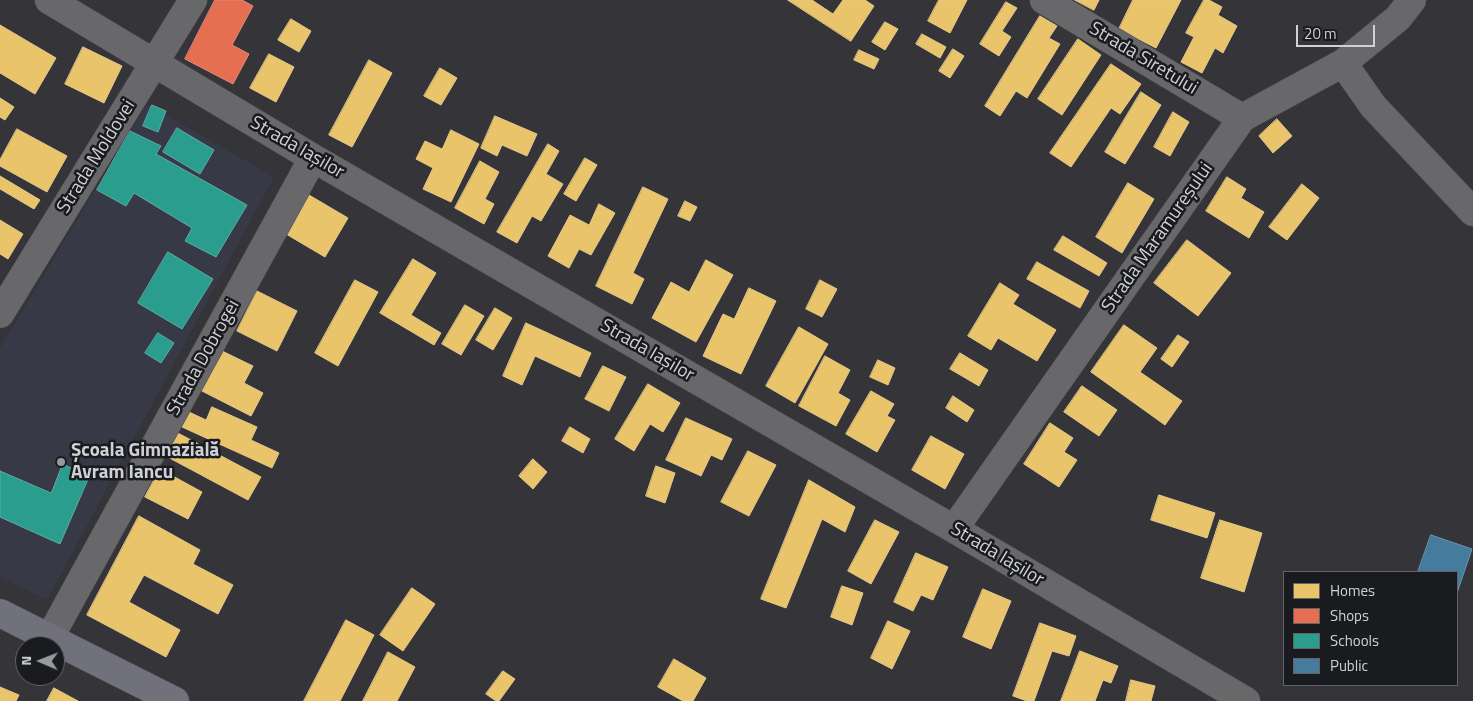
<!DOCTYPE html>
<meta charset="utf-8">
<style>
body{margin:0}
#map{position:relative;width:1473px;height:701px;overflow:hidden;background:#343439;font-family:"Titillium Web",sans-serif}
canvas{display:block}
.legend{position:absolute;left:1283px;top:571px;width:175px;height:115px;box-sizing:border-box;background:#1a1b1f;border:1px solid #636468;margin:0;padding:6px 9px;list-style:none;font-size:15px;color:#d0d1d6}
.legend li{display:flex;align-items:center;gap:10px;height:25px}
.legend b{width:25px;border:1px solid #636468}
.north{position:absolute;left:15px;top:636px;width:50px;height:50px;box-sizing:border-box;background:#1a1b1f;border:1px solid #636468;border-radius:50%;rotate:271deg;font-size:14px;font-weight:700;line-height:20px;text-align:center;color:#d0d1d6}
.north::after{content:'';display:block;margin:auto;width:18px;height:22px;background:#999a9f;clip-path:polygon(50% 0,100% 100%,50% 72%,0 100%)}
.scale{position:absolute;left:1296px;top:25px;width:79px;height:22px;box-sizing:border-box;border:2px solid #d0d1d6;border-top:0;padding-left:6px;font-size:15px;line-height:18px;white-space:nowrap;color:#d0d1d6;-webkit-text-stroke:4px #1a1b1f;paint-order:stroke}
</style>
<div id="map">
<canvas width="1473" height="701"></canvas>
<ul class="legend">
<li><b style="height:14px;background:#e9c46a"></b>Homes</li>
<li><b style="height:14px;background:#e76f51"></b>Shops</li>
<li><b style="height:14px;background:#2a9d8f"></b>Schools</li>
<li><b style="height:14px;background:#457b9d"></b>Public</li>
</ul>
<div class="north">N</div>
<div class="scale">20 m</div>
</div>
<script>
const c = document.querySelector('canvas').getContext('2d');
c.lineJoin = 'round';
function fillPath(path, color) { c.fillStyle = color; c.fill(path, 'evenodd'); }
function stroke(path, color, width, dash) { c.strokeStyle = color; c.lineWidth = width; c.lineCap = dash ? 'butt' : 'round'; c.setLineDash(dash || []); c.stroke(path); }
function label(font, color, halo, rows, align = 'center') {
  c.font = font + ' "Titillium Web",sans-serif'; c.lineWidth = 5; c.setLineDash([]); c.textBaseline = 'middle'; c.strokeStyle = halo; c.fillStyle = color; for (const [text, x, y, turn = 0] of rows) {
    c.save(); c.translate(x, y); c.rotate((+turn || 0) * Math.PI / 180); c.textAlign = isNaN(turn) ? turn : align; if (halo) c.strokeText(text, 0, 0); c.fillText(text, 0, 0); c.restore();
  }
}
const built = new Path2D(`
 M147 104 274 177 47 600 0 577V348Z`);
const homes = new Path2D(`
 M788 0H812L833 14 843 0H865L874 6 851 41Z
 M939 0H967L950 33 928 21Z
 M1075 0H1099L1094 10Z
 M1133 0H1181L1156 48 1119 29Z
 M1204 0H1209L1222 7 1218 15 1237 26 1223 53 1215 48 1202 73 1181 62 1194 37 1186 33Z
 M1006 2 1017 8 1002 31 1011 37 999 56 980 44Z
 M1040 16 1057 26 1049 38 1060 44 1027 98 1016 91 1000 116 985 106Z
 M291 19 311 31 299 52 278 40Z
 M885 22 898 29 885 50 872 42Z
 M0 25 56 58 35 94 0 73Z
 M922 34 946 47 940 58 916 44Z
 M1078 39 1101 55 1062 115 1038 99Z
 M83 47 122 66 104 103 65 84Z
 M953 49 964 56 950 78 939 71Z
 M859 50 879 59 874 69 854 60Z
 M269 54 294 67 276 102 250 88Z
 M369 60 392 73 352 147 329 135Z
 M1111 64 1141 84 1120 114 1111 108 1071 167 1050 153Z
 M440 68 457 78 441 105 424 96Z
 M1141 92 1161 105 1125 164 1105 152Z
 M0 98 14 107 5 120 0 117Z
 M1173 112 1189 122 1170 156 1154 147Z
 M495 116 537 134 527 156 502 145 497 156 481 148Z
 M1277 119 1292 136 1273 153 1259 136Z
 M17 129 67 156 47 192 0 166V160Z
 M451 130 479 144 451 202 423 189 433 168 416 159 425 141 442 149Z
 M548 144 559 151 546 174 563 184 541 221 532 216 517 243 497 232Z
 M585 158 597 165 576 201 564 194Z
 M480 161 499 172 485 199 494 204 484 224 455 208Z
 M0 176 40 200 34 209 0 189Z
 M1227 177 1246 189 1241 198 1264 212 1249 238 1206 211Z
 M1128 183 1154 199 1122 253 1096 237Z
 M1302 184 1319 198 1287 240 1269 227Z
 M643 187 668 199 633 273 644 279 632 304 596 286Z
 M309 195 348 218 325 257 286 234Z
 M685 201 697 207 690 221 678 216Z
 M599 204 615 213 591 255 579 249 569 268 548 256 570 215 589 225Z
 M0 220 23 234 8 259 0 254Z
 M1063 236 1107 263 1099 276 1054 250Z
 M1187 240 1231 273 1198 316 1154 283Z
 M413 259 436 273 411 315 441 333 434 345 380 313Z
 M706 260 733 275 696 342 652 318 671 282 689 292Z
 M1037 262 1089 291 1080 308 1027 279Z
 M355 280 378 292 338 366 315 353Z
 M820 280 837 289 822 317 806 309Z
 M1000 283 1019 295 1013 304 1056 330 1037 361 998 338 991 350 968 336Z
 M749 288 776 301 741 374 703 356 723 314 734 319Z
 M257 291 297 311 277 351 237 331Z
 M465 305 484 316 461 355 442 344Z
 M495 308 512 318 493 350 476 340Z
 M526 323 591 353 580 377 535 356 522 385 503 376Z
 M1124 325 1157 348 1140 372 1182 401 1165 425 1091 372Z
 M799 327 828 344 795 403 766 386Z
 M1178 335 1189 342 1172 367 1161 359Z
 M222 351 253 366 244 383 263 393 251 416 202 391Z
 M960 353 988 370 979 386 950 369Z
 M825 356 850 370 838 393 850 400 836 426 799 406Z
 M878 360 895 368 888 385 870 377Z
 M603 366 626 377 609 411 585 399Z
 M648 384 680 403 663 432 650 424 634 451 615 439Z
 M1082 386 1117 410 1099 436 1064 412Z
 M871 391 894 404 887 416 895 420 877 452 846 434Z
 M953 396 974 410 967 422 946 408Z
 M212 407 257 427 251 440 279 453 272 468 182 427 189 412 206 420Z
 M686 418 732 439 722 460 711 455 701 476 666 460Z
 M1050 423 1073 438 1064 452 1077 460 1059 487 1024 464Z
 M570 427 590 439 583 453 562 441Z
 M174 431 261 477 248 500 162 454Z
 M931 436 964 454 945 489 912 470Z
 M748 451 776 465 749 516 721 502Z
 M533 459 547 472 533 489 519 476Z
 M656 466 675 473 665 503 646 496Z
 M160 469 202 492 188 519 145 497Z
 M809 480 855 507 845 532 822 519 786 608 761 599Z
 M1159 495 1215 513 1207 538 1151 520Z
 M139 516 200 550 193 564 233 585 218 614 144 575 129 602 180 630 166 657 87 615Z
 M875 520 899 532 871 584 848 571Z
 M1220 520 1262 533 1244 592 1201 578Z
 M916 553 948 567 933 600 921 595 913 611 894 602Z
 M842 586 863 593 852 625 831 617Z
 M412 588 435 604 403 651 380 635Z
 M983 589 1011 601 991 649 963 637Z
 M346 620 374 635 340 701H304Z
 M888 621 910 631 892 669 871 658Z
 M1040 623 1076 636 1069 656 1052 651 1034 701H1027L1013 696Z
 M1080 651 1118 666 1111 683 1103 680 1095 701H1061Z
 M388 652 415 667 397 701H363Z
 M674 659 706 678 693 701H683L658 687Z
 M503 671 515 679 499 701H496L486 694Z
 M1131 680 1155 686 1151 701H1126Z
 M0 687 19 695 16 701H0Z
 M54 688 78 701H47Z`);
const shops = new Path2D(`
 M215 0H242L253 6 232 45 249 54 233 84 185 59Z`);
const schools = new Path2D(`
 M152 105 166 111 158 132 143 126Z
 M177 128 214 150 200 174 163 152Z
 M130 131 161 146 156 154 247 205 216 257 185 241 192 228 134 193 126 206 97 190Z
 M168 252 213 279 182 329 138 303Z
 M158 333 174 343 161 363 145 353Z
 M63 464 89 477 60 544 0 517V471L51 493Z`);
const public = new Path2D(`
 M1431 535 1472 549 1457 593V572H1418Z`);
const minor = new Path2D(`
 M49 0 313 158 954 529 1246 701
 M1044 0 1242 118
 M1343 63 1373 106 1473 212
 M0 314 193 0
 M954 529 1242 118 1343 63 1398 18 1412 0
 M50 637 313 158`);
const major = new Path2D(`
 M0 613 175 701`);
const markers = [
 [61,462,5,"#999a9f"]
];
const streetNames = [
 ["Strada Siretului",1143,59,31],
 ["Strada Iașilor",297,148,30],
 ["Strada Moldovei",97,157,-58],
 ["Strada Maramureșului",1158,238,-55],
 ["Strada Iașilor",647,351,30],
 ["Strada Dobrogei",204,358,-61],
 ["Strada Iașilor",997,555,31]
];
const poiNames = [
 ["Școala Gimnazială",71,451],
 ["Avram Iancu",71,473]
];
fillPath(built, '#373946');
fillPath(homes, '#e9c46a');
stroke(homes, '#e2c88a', 1);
fillPath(shops, '#e76f51');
stroke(shops, '#e08c79', 1);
fillPath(schools, '#2a9d8f');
stroke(schools, '#5cada4', 1);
fillPath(public, '#457b9d');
stroke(public, '#6f95ae', 1);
stroke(minor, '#505054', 29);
stroke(major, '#505054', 29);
stroke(minor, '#68686b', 28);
stroke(major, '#71717c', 28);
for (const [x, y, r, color] of markers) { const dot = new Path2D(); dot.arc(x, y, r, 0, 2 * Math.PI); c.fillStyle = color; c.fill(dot); stroke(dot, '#1a1b1f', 2); }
label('19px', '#d0d1d6', '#1a1b1f', streetNames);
label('bold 19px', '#d0d1d6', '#1a1b1f', poiNames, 'left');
</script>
